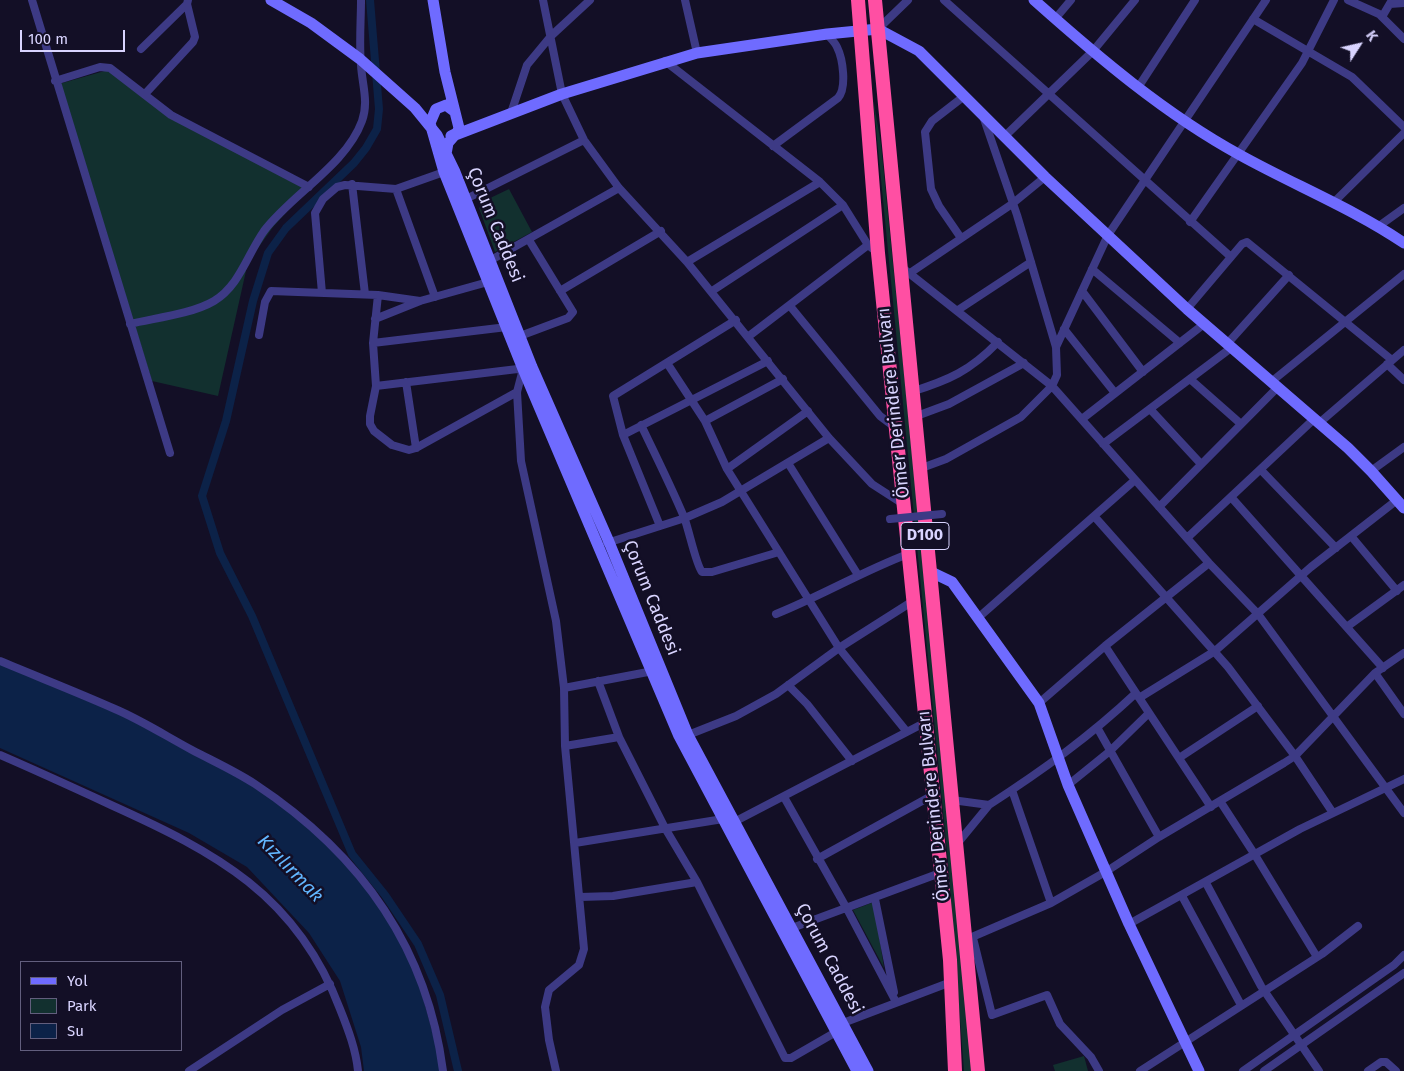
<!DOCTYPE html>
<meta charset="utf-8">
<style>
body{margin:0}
#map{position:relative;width:1404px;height:1071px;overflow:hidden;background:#130f26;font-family:"Fira Sans",sans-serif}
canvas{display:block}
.legend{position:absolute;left:20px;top:961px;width:162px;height:90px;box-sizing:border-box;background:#130f26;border:1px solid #625e7d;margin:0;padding:6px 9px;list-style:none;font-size:15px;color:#d9d4ff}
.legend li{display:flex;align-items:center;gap:10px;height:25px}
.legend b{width:25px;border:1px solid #625e7d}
.north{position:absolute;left:1334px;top:20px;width:50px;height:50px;-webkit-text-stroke:4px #130f26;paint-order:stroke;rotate:55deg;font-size:14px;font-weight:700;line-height:20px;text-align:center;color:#d9d4ff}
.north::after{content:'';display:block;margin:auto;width:18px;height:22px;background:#d9d4ff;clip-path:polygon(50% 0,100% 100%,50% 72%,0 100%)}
.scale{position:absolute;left:20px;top:30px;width:105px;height:22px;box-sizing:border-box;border:2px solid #d9d4ff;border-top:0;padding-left:6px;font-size:15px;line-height:18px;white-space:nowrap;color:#d9d4ff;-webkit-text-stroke:4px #130f26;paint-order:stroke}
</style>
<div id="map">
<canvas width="1404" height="1071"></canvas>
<ul class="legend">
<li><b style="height:6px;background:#6f6bff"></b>Yol</li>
<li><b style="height:14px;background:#12302f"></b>Park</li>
<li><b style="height:14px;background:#0c2248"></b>Su</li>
</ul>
<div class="north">K</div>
<div class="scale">100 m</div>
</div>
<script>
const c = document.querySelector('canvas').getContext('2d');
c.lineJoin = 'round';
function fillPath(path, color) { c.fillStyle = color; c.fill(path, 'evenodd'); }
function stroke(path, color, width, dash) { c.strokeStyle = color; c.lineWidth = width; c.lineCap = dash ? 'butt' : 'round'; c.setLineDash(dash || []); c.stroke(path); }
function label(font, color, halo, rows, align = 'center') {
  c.font = font + ' "Fira Sans",sans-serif'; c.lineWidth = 5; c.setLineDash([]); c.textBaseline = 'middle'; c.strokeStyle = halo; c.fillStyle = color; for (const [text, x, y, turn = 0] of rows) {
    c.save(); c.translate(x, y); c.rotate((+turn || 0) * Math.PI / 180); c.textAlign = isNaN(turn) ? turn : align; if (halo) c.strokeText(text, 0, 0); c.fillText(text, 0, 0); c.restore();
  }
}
const green = new Path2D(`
 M108 70 171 115 309 187 273 227 248 262 218 396 152 381 59 84Z
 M873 98 881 144 974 1071H964L948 862Z
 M509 189 532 232 495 252 479 208 486 200Z
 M874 902 884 968 853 910Z
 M1084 1056 1088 1071H1055L1053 1065Z`);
const water = new Path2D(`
 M0 661 117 709 281 802 360 875 414 965 443 1071H364L361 1047 340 981 309 933 247 867 189 833 0 748Z`);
const canal = new Path2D(`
 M370 0 379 109 377 129 366 148 354 163 286 228 268 253 253 301 226 421 202 496 220 553 252 616 352 854 385 895 418 944 440 995 458 1071`);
const street = new Path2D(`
 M32 0 170 453
 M543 0 562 94 584 140 619 188 687 262 829 438 872 484 903 504
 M685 0 697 53
 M944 0 1231 257
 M1348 0 1379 14 1404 39
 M1390 4 1404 3
 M1382 17 1392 0
 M1055 19 1071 0
 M1253 19 1352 77 1404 127
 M878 29 908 0
 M141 49 187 4
 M665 61 820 182 843 205 868 245 877 252
 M55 81 100 67 110 68 171 115 309 187
 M1139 86 1195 0
 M145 94 193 42 195 37 187 4 188 0
 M511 113 527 65 551 36 590 0
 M1004 137 1093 51 1135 0
 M773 146 838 98C847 88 843 59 837 47 835 42 830 38 827 34
 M352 184 365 294
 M396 189 435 297
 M466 199 584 140
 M1333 203 1404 133
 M1190 222 1302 63 1334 0
 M1379 226 1404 208
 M961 238 939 206 931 189 925 132 932 121 963 97
 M491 260 619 188
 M687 262 820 182
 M900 266 1052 386 1209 563 1258 614 1404 813
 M1092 269 1180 343
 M910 273 1012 204 1045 177
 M560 291 661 231
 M712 291 843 205
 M1082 291 1143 372
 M322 293 315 213 323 199 337 187 345 185 396 189 444 172
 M378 295 373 343 376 386 370 416V424L374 431 392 445 409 450 416 448 517 392
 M790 306 880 416 896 428
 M1187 309 1242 244 1247 242 1392 360
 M958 310 1031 262
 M375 319 420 301 488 282
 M130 324C155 318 192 314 214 301 240 285 247 255 264 231 292 194 346 165 362 121 369 102 362 84 361 65 359 43 361 21 361 0
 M1064 329 1115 393
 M259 335 265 302 271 291 378 295 420 301
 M520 336 568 318 573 312 529 240
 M749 336 868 245
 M373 343 507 327
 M1227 344 1289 275
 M1056 347 1108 235 1266 0
 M667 363 705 421 727 469 839 648 907 732
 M1387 364 1404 380
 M523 369 517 392 521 461 556 621 564 688 565 746 584 949 579 965 549 990 545 1007 549 1040 556 1071
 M1190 379 1241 424
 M406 382 416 448
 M1271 382 1404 274
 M376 386 526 368
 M911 392C949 380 970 371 998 342
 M1150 409 1201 464
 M914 417 949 404 1024 363
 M1082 419 1204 324
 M705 421 783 379
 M1318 424 1404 350
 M641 425C656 456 671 486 684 517 689 530 696 565 702 572H712L779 552
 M623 435 768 361
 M1103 444 1231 348
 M788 463 858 575
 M727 469 808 411
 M919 469 946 459 1021 417 1052 386 1057 375 1056 347 1017 215 983 116
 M1261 470 1336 548
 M1371 471 1404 447
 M1231 497 1383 668
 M1159 507 1277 388
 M1094 516 1228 667 1295 756 1333 813
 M660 526 623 435 613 396 736 320
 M1351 536 1397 591
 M1187 538 1313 420
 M607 543 685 518 722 502 829 438
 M776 614C821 596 863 571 908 554
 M979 617 1135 480
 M1348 626 1404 585
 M1105 646 1211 807
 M0 661C38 677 77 692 115 709 141 720 166 736 192 750 213 761 235 771 255 784 358 852 427 946 443 1071
 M1375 673 1404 714
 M788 685 807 704 852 761
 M564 688 653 671
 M1139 698 1215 651 1311 567 1397 500
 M1039 703 1105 646 1209 563
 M1098 729 1159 837
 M688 735 736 716 776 694 839 648 913 601
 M619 737 665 828 697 882
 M565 746 619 737 598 681
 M0 755C37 771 74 788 111 805 215 852 297 895 340 1009 348 1029 356 1050 358 1071
 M1179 758 1258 706
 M1068 785 1110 751 1149 713
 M1012 790 1051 903
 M784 797 847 909 896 1002
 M952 800 989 805 957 844
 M1220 801 1255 855 1317 957
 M989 805C1043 770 1089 737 1136 693
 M734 822 926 722
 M575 843 723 819
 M817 859 933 795
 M1206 883 1261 986 1319 1071
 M1182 896 1241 1005
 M580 897 613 896 697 882 785 1058H791L836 1032 843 1023 951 982
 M875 899 894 992
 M1129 924 1300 829 1404 779
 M792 928 940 873
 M973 938 992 1015 1047 995 1060 1024 1091 1057 1099 1071
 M965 940 1051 903 1107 871 1159 837 1284 763 1295 756 1375 673 1404 653
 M189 1071 282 1010 330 984
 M1140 1071 1322 954 1358 926
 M1243 1071 1394 965 1404 955
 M1264 1071 1404 973
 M1368 1071 1381 1062H1386L1396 1071`);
const secondary = new Path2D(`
 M271 0 311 23 360 59 415 108 437 135 455 172 532 367 609 542 688 735 868 1071
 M433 0 445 72 459 128 457 133 451 136
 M1034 0C1098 57 1165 114 1240 155 1294 185 1352 208 1404 243
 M454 111 446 105 436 109 430 123 444 172 523 369 679 736 857 1071
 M446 154 448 143 455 135 562 94 697 53 827 34 878 29 919 51 1045 177 1187 309 1348 448 1371 471 1404 508
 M929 571 952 582 1039 703 1068 785 1129 924 1199 1071`);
const highway = new Path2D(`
 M858 0 878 253 950 960 955 1071
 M875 0 978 1071`);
const streetBridge = new Path2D(`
 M890 519 942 514`);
const shields = [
 [925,536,48]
];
const shieldNames = [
 ["D100",925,536]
];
const streetNames = [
 ["Çorum Caddesi",495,225,68],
 ["Ömer Derindere Bulvarı",894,403,-96],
 ["Çorum Caddesi",651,598,68],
 ["Ömer Derindere Bulvarı",934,806,-96],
 ["Çorum Caddesi",829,959,62]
];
const waterNames = [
 ["Kızılırmak",290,869,46]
];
fillPath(green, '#12302f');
fillPath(water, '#0c2248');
stroke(canal, '#0c2248', 8);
stroke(street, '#3d3a85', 8);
stroke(secondary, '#6f6bff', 11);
stroke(highway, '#ff4fa3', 14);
stroke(streetBridge, '#3d3a85', 8);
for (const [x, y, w] of shields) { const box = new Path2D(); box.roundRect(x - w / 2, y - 13.5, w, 27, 4); c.fillStyle = '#130f26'; c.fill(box); stroke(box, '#d9d4ff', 1); }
label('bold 16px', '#d9d4ff', null, shieldNames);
label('18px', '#d9d4ff', '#130f26', streetNames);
label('italic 19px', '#62b6ff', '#130f26', waterNames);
</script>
